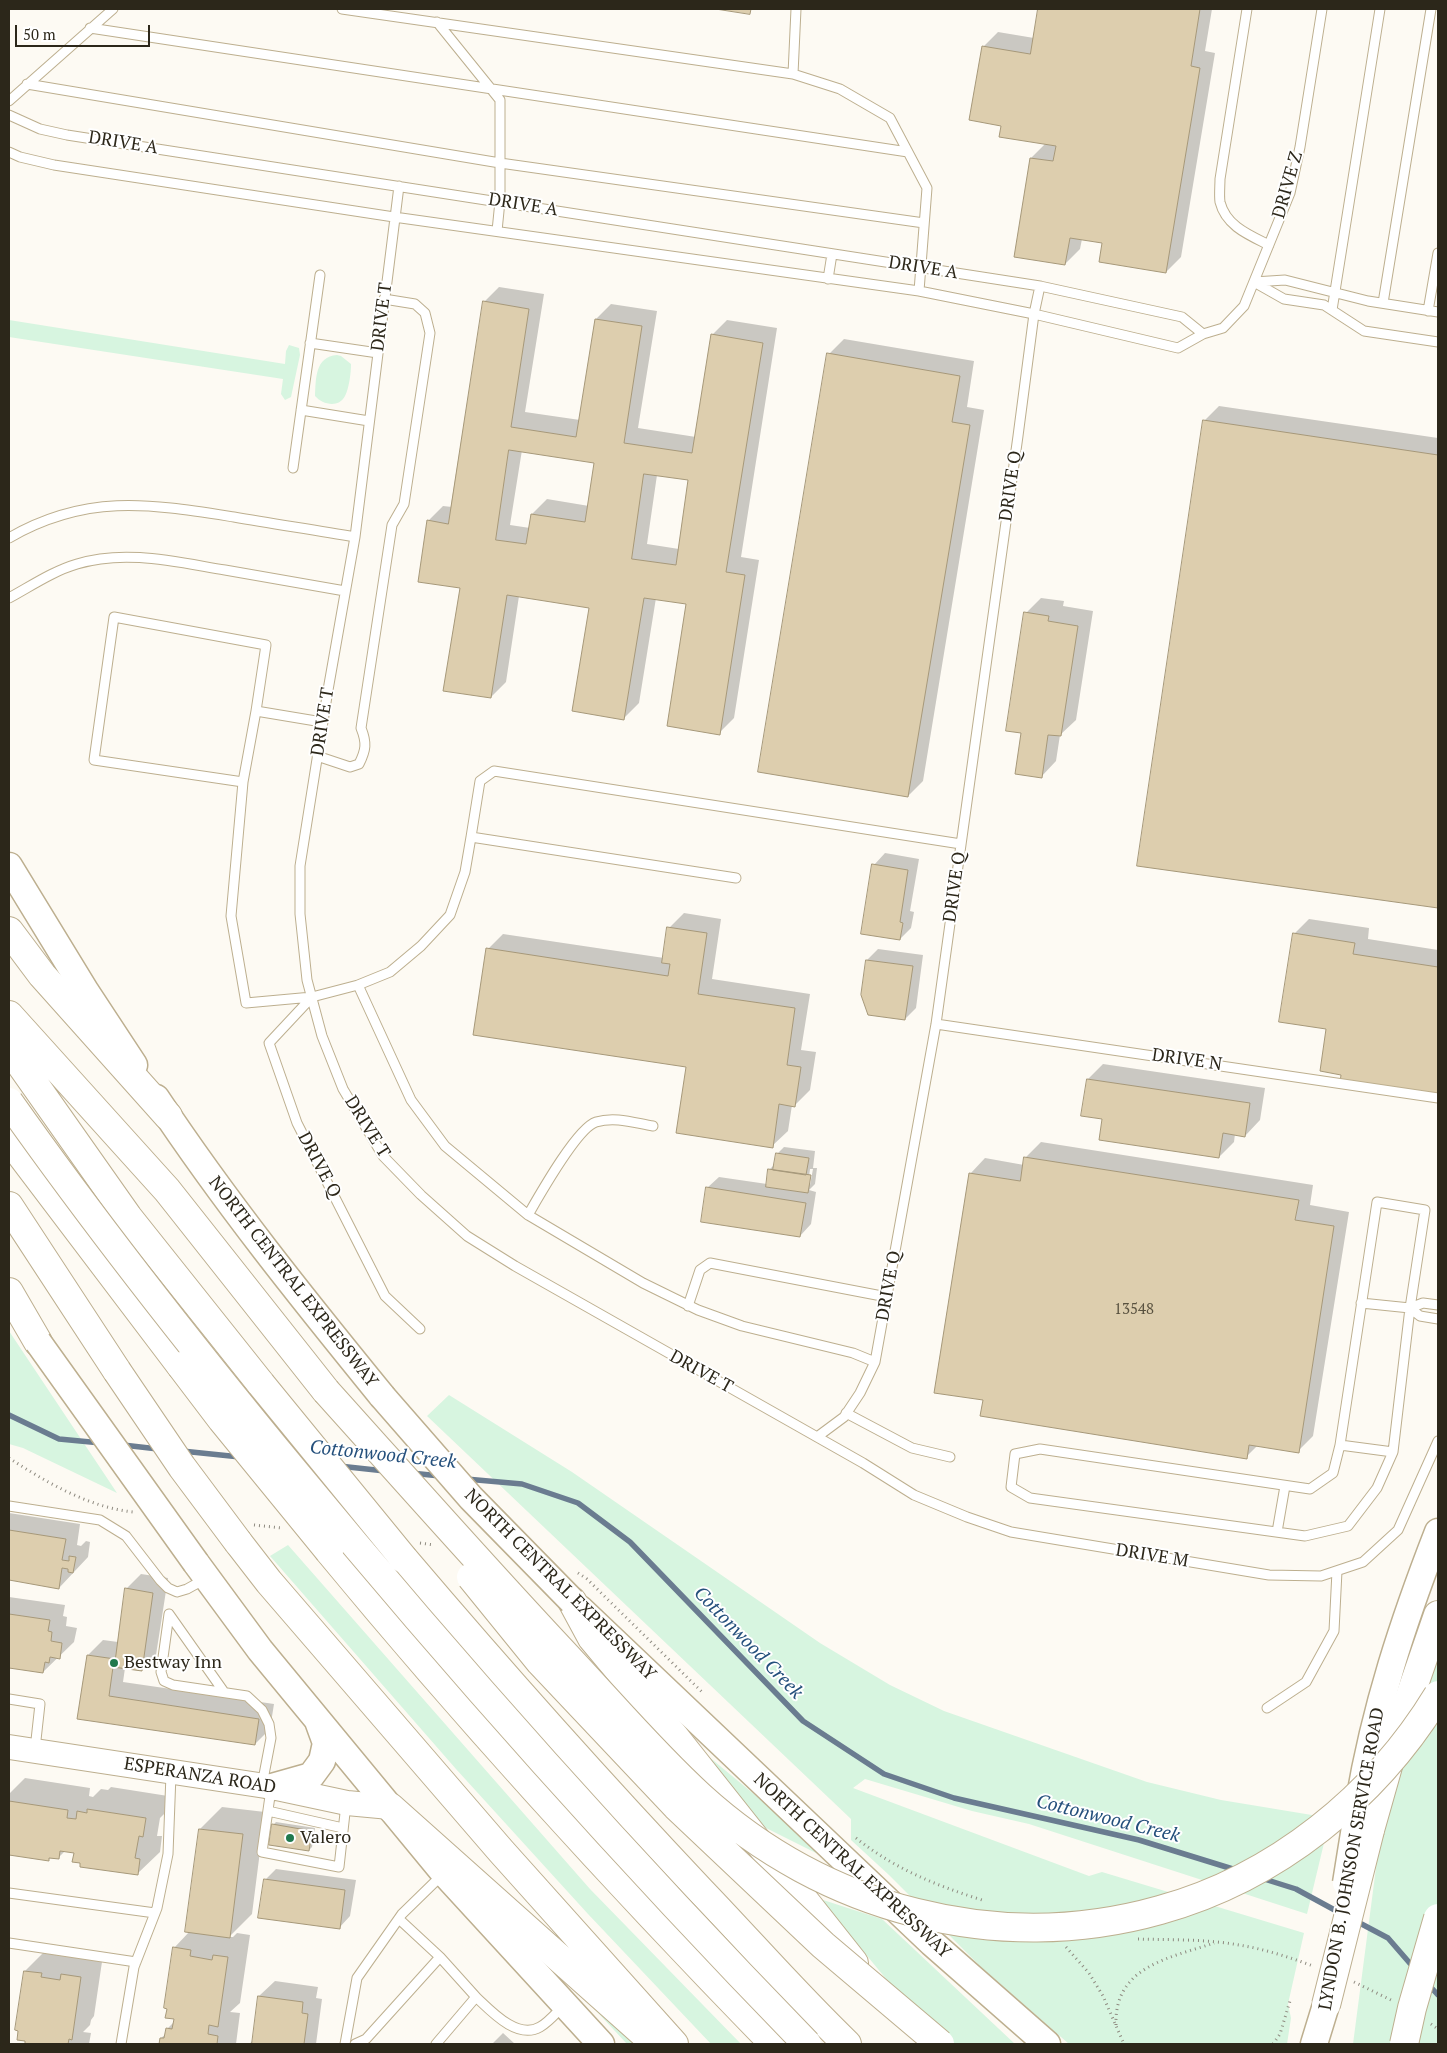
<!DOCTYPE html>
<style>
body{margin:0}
#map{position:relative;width:1447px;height:2053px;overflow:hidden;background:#fdfaf3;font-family:"PT Serif",serif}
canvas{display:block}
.frame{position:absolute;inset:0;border:10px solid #2c271a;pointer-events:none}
.scale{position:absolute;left:15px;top:25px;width:135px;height:22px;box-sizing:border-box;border:2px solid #2c271a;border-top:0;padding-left:6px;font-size:15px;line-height:18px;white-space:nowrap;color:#2c271a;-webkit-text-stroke:4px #fff;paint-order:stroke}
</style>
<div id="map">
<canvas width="1447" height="2053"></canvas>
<div class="frame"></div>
<div class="scale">50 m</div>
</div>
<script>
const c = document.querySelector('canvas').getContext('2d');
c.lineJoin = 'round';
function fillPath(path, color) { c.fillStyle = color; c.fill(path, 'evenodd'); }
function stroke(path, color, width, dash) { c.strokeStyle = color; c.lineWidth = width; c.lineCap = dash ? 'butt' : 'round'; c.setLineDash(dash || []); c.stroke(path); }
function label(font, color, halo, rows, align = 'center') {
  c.font = font + ' "PT Serif",serif'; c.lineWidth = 4; c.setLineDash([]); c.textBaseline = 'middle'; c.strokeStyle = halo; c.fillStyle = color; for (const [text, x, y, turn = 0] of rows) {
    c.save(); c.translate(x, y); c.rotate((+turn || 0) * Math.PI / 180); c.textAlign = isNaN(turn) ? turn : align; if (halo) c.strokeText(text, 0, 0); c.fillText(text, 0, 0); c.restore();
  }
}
const green = new Path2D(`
 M9 320 285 364 286 351 289 345 299 348 300 355 291 397 285 400 281 394 283 379 9 337Z
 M337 355 341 356 351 364C351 373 349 388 345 396 338 409 322 404 315 396 316 378 315 357 337 355Z
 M9 1331 117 1493 23 1448 9 1444Z
 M449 1395 572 1472 820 1643 890 1685 944 1711 1147 1782 1221 1800 1330 1818 1307 1914 1029 1824 972 1811 865 1779 853 1788 1089 1876 1102 1872 1304 1933 1288 2004 1291 2018 1287 2044H1069L981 1967 889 1875 851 1840V1819L427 1416Z
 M288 1545 590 1889 741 2044H711L588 1914 456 1769 270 1556Z
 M1438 1658V2044H1353L1379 1845 1397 1783Z
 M708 1756 761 1800 818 1854 764 1827Z
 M820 1899 882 1919 1015 2044H940Z
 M575 1988 646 2044H627Z`);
const shadow = new Path2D(`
 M1039 9H1212L1205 51 1215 53 1181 257 1166 272 1103 242 1082 239 1080 249 1065 264 1031 158 1046 143 1002 125 983 47 998 32 1034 38Z
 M499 287 544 294 525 412 580 420 596 319 611 304 657 311 638 428 696 437 712 335 727 320 777 328 741 557 759 560 734 718 719 733 687 603 656 598 639 703 624 718 590 607 519 596 506 682 491 697 461 587 428 521 443 506 452 507 484 302ZM522 450 595 462 589 506 547 499 532 514 530 528 510 525ZM657 475 689 479 679 549 647 544Z
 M844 339 974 361 967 407 984 410 923 781 908 796 829 354Z
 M1219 406 1438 438V907L1139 865 1204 421Z
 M1041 598 1064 601 1063 606 1093 611 1076 720 1060 735 1056 761 1041 777 1022 732 1026 613Z
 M885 853 919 859 910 911 914 912 911 928 900 939 874 865Z
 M684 913 721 919 712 979 810 994 801 1050 816 1052 810 1090 795 1105H792L788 1131 772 1146 687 1066 488 949 503 934 664 958 669 928Z
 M1309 919 1369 928 1368 939 1438 950V1097L1342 1074 1294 934Z
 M878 949 923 955 916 1008 905 1019 867 960Z
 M1103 1064 1265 1088 1260 1120 1245 1136 1235 1134 1234 1142 1219 1157 1104 1118 1088 1079Z
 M1041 1142 1313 1185 1310 1205 1349 1212 1313 1436 1298 1451 1258 1445 1246 1457 984 1399 970 1174 985 1158 1024 1165 1026 1157Z
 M784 1147 815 1151 813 1168H817L815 1184 809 1190 816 1192 811 1224 800 1236 707 1188 719 1177 767 1184 769 1170 775 1164 777 1154ZM810 1169H813L810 1185H808Z
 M9 1513 80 1524 77 1545 81 1546 86 1541 90 1542 88 1557 59 1588 9 1579Z
 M141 1574 168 1578 156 1655 141 1670 125 1668 123 1682 274 1704 270 1729 255 1744 78 1718 88 1655 103 1640 118 1642 126 1589Z
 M9 1597 65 1605 63 1616 67 1617 66 1626 77 1628 74 1642 43 1672 9 1666Z
 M25 1778 90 1788 89 1796 93 1797 101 1789 108 1790 111 1787 168 1796 165 1813 160 1818 157 1836H162L160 1852 137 1874 75 1852 65 1851 58 1858 51 1857 48 1860 9 1854V1794Z
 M222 1807 265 1812 252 1914 229 1937H233L237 1933 250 1935 240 2003 230 2012 240 2013 236 2044H161V2038L166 2034 167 2029 175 2021 174 1948 190 1931H186L200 1829Z
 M276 1822 315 1828 312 1847 309 1850 273 1825Z
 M276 1869 356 1880 350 1916 339 1928 265 1880Z
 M47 1949 103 1955 94 2016 91 2020 90 2025 83 2032 91 2033 89 2044H25L26 2043 25 1971Z
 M275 1981 318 1987 316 1998 322 1999 316 2044H249L254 2040 259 1996Z
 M503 2033 515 2044H492Z`);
const stream = new Path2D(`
 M9 1415 59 1439 101 1443
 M123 1445 158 1449
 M182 1451 240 1457
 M339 1466 385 1471
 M411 1473 440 1476
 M466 1479 522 1484 578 1503 630 1542 803 1721 884 1774 954 1798 1139 1840 1236 1870
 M1261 1878 1296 1889 1342 1914
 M1354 1920 1388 1938 1414 1968
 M1427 1983 1438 1995`);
const building = new Path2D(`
 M716 9H751L750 14Z
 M1038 9H1200L1191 66 1200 68 1166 273 1099 262 1102 243 1070 238 1065 265 1014 257 1030 158 1053 161 1056 146 999 137 1001 126 969 120 982 46 1030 54Z
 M483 301 529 309 511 427 576 437 595 319 642 326 624 443 692 453 711 334 763 343 726 572 745 575 720 735 667 726 686 604 644 598 624 720 572 711 589 608 507 595 491 698 443 691 460 588 418 582 427 520 448 524ZM509 450 594 463 585 522 531 514 526 544 496 540ZM644 474 688 480 676 565 632 559Z
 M827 353 960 376 952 422 970 425 908 797 758 772Z
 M1203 420 1438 455V908L1137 866Z
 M1024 612 1049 616 1048 621 1078 626 1061 736 1048 735 1042 778 1015 774 1021 733 1006 731Z
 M872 864 908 870 900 922 903 923 900 940 861 934Z
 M667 927 707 933 698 994 795 1008 787 1065 801 1067 795 1107 779 1104 773 1148 676 1133 686 1067 473 1035 486 948 668 976 670 964 662 963Z
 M1293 933 1355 943 1353 954 1438 967V1098L1340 1082 1341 1075 1320 1071 1326 1029 1279 1022Z
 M866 960 913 966 905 1020 868 1015 861 995Z
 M1087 1079 1250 1103 1245 1137 1223 1133 1219 1158 1099 1140 1102 1119 1081 1116Z
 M776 1153 809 1158 806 1175 773 1170Z
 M1024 1157 1299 1200 1295 1220 1334 1226 1299 1453 1249 1445 1247 1459 980 1416 983 1400 934 1393 969 1173 1020 1181Z
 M768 1169 811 1175 808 1193 766 1187Z
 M706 1187 806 1203 800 1237 701 1222Z
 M9 1530 66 1539 62 1560 69 1561V1556L76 1557 73 1573 68 1572V1569L62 1568 59 1589 9 1580Z
 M125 1588 153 1593 142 1671 113 1667 109 1696 259 1719 255 1745 77 1719 87 1655 115 1659Z
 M9 1614 50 1620 48 1631 52 1632 51 1641 62 1643 60 1659 50 1657 49 1663 45 1662 43 1673 9 1668Z
 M9 1801 68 1810 67 1818 76 1819 77 1811 87 1813V1809L146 1818 143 1837 139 1836 135 1858 140 1859 138 1875 80 1867V1863L72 1862 74 1853 60 1851 59 1859 49 1858V1861L9 1855Z
 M272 1824 312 1831 309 1851 269 1845Z
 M199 1829 243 1834 230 1938 185 1932Z
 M264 1879 345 1890 340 1929 258 1918Z
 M173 1947 191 1950 190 1956 212 1960 213 1955 228 1957 218 2027 209 2025 208 2034 218 2036 217 2044H159L160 2038H164L166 2028 172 2029 174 2019 165 2018 167 2009 164 2008Z
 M24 1971 42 1973 41 1977 60 1980 61 1974 81 1977 72 2040 69 2039 68 2044H25V2041L17 2040 18 2031 15 2030Z
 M258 1996 303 2002 302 2013 308 2014 304 2044H252Z`);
const path = new Path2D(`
 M9 1458C46 1482 88 1507 133 1512
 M254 1525 282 1528
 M420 1543 434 1545
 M578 1573 587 1579 703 1693
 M856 1838C895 1869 935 1885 982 1900
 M1138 1939C1171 1940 1206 1939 1239 1945 1264 1949 1289 1957 1313 1966
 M1066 1947 1089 1973 1103 1996 1124 2044
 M1354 1982 1391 2000
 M1431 2024 1438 2029
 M1116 2025C1114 1966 1170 1958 1214 1943
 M1273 2044 1280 2034 1290 2001`);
const service = new Path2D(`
 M342 9 793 74 840 89 890 118 927 188 919 291
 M1247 9 1220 179C1220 186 1219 195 1220 202 1226 226 1249 235 1269 245
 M437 22 500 100V201L497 231
 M90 28 908 152
 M793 74 796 9
 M27 84 500 163 924 223
 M9 101 113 9
 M9 115 40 129 67 135 1040 286 1182 317 1203 334
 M9 152 20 157 54 165 394 217 919 291 1034 314 1178 348 1203 334 1223 328 1244 306 1290 193 1300 147 1322 9
 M399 186 355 537 328 690 300 866V914L307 980 322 1036 343 1089 383 1156 421 1195 467 1236 515 1266 863 1463 914 1495 967 1517 1011 1532 1269 1575 1321 1576 1363 1562 1398 1530 1438 1441
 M828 279 832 254
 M1383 303 1431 9
 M1332 310 1380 9
 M1428 311 1438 253
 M1438 312 1368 301 1285 280 1254 282 1284 299 1324 305 1364 331 1438 342
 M310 343 378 353
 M301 410 369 421
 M293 468 320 275
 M9 538C87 493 150 504 234 517 274 524 315 530 355 537
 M9 598C31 586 53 571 77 564 125 549 176 562 225 570 265 577 305 584 345 591
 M256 711 243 782 94 760 114 617 266 645 256 711 322 722
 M317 756 350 767 359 764C366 750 367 743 361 728L392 525 404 504 430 333 425 313 415 304 384 299
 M243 782 231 916 246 1003 312 997 358 985 411 1100 445 1146 528 1215 643 1283 698 1310 742 1326 853 1353 875 1362
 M471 837 480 781 494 771 961 844
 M358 985 390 972 421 946 450 915 465 872 471 837 736 878
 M312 997 269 1043 297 1123 385 1296 420 1329
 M936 1024 1438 1098
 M1377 1202 1425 1210 1410 1308 1393 1452 1340 1445Z
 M528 1215C539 1196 577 1128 596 1122 615 1116 635 1123 653 1126
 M1361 1303 1410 1308 1423 1303 1438 1305
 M688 1306 700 1270 710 1263 887 1297
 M1410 1308 1420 1316 1438 1319
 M846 1413 912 1448 950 1457
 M817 1437 844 1417 860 1393 875 1362 936 1024 1018 436 1034 314 1040 286
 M1340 1445 1333 1473 1310 1489 1040 1449 1015 1454 1011 1487 1030 1498 1305 1536 1348 1526 1377 1488 1393 1452
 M9 1506 100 1520 126 1536 160 1580 168 1588 177 1592 187 1589 205 1579
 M1277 1532 1285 1486
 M224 1692 169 1614 161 1672 164 1681 173 1685 247 1696 262 1710 269 1724 271 1738 262 1785
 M9 1699 40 1704 35 1749
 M1267 1708 1306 1682 1334 1631 1337 1571
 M271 1789 262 1852 339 1867 346 1804
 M268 1811 343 1828
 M9 1893 155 1913
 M9 1943 136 1962
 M440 1957 476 1997
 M121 2044 134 1967 157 1908 168 1854 171 1774
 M345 2044 357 1978 402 1914 442 1875
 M355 2044 366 2039 440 1957 399 1919
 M436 2044 476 1997C491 2011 517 2040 540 2027 549 2022 557 2012 564 2005`);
const tertiary = new Path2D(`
 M9 1747 272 1787 347 1803 390 1807`);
const secondary = new Path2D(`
 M9 866 86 992 134 1065
 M156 1098C225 1202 303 1299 382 1396
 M196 1563 260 1650 444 1873 601 2044
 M580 1609 932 1943 1047 2044
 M272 1787 311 1776 322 1761 326 1743 318 1721
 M1359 1802C1375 1707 1403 1622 1438 1532
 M1314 2044 1326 2005`);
const motorway = new Path2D(`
 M9 931 42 975 168 1116
 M9 1015 167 1190 326 1391
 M9 1048 128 1217 261 1384
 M9 1139 181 1366
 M9 1206 117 1371
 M9 1292 38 1342
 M238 1542 269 1582 501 1851 674 2044
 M329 1551C470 1722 619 1885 774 2044
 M404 1559C500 1672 599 1783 701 1891 750 1942 796 1995 847 2044
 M572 1601 592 1638 674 1736 854 1963
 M390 1807 650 2039
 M1370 1830 1398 1731 1438 1615`);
const secondaryBridge = new Path2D(`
 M38 1342 196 1563
 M382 1396 471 1498 572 1601
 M1346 1883 1355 1827`);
const motorwayBridge = new Path2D(`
 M9 1102C98 1228 195 1351 293 1470 457 1669 628 1860 807 2044
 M181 1366 222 1420 329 1551
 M117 1371 182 1467 238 1542
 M261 1384 404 1559
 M326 1391C408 1482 489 1574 573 1663 615 1708 655 1755 700 1796 824 1909 997 1956 1160 1910 1276 1878 1376 1797 1438 1695
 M471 1577 540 1662 676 1806 823 1945 940 2044
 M1326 2005 1370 1830
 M1404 2044 1412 2008 1438 1918`);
const markers = [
 [114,1663,5,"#20794e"],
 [290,1838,5,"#20794e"]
];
const numberNames = [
 ["13548",1134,1310]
];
const streetNames = [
 ["DRIVE A",123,143,9],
 ["DRIVE Z",1288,185,-74],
 ["DRIVE A",523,205,9],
 ["DRIVE A",923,268,9],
 ["DRIVE T",382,317,-83],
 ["DRIVE Q",1011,486,-82],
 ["DRIVE T",323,722,-81],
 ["DRIVE Q",955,887,-82],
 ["DRIVE N",1187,1060,8],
 ["DRIVE T",367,1127,58],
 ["DRIVE Q",319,1165,62],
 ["NORTH CENTRAL EXPRESSWAY",293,1282,52],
 ["DRIVE Q",889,1286,-80],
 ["DRIVE T",701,1372,29],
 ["DRIVE M",1152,1556,9],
 ["NORTH CENTRAL EXPRESSWAY",560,1585,45],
 ["ESPERANZA ROAD",200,1776,9],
 ["LYNDON B. JOHNSON SERVICE ROAD",1352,1859,-80],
 ["NORTH CENTRAL EXPRESSWAY",852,1866,43]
];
const poiNames = [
 ["Bestway Inn",124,1663],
 ["Valero",300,1838]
];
const waterNames = [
 ["Cottonwood Creek",383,1455,6],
 ["Cottonwood Creek",748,1643,46],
 ["Cottonwood Creek",1108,1819,14]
];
fillPath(green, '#d7f5e0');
fillPath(shadow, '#0003');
stroke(stream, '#6a7c90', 5.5);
fillPath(building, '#ddceae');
stroke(building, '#a69879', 1);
stroke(service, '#bdaf8f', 11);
stroke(tertiary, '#bdaf8f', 26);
stroke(secondary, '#bdaf8f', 29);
stroke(motorway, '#bdaf8f', 30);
stroke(path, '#8f8b80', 3, [1, 4]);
stroke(service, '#fff', 9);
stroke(tertiary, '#fff', 24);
stroke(secondary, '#fff', 26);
stroke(motorway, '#fff', 28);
stroke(secondaryBridge, '#bdaf8f', 29, []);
stroke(motorwayBridge, '#bdaf8f', 30, []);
stroke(secondaryBridge, '#fff', 26);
stroke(motorwayBridge, '#fff', 28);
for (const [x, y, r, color] of markers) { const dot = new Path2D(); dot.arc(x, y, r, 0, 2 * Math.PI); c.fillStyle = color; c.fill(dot); stroke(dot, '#fff', 2); }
label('15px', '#58513f', null, numberNames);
label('18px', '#2c271a', '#fff', streetNames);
label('18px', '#2c271a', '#fff', poiNames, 'left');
label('italic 19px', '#25507c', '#fff', waterNames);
</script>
